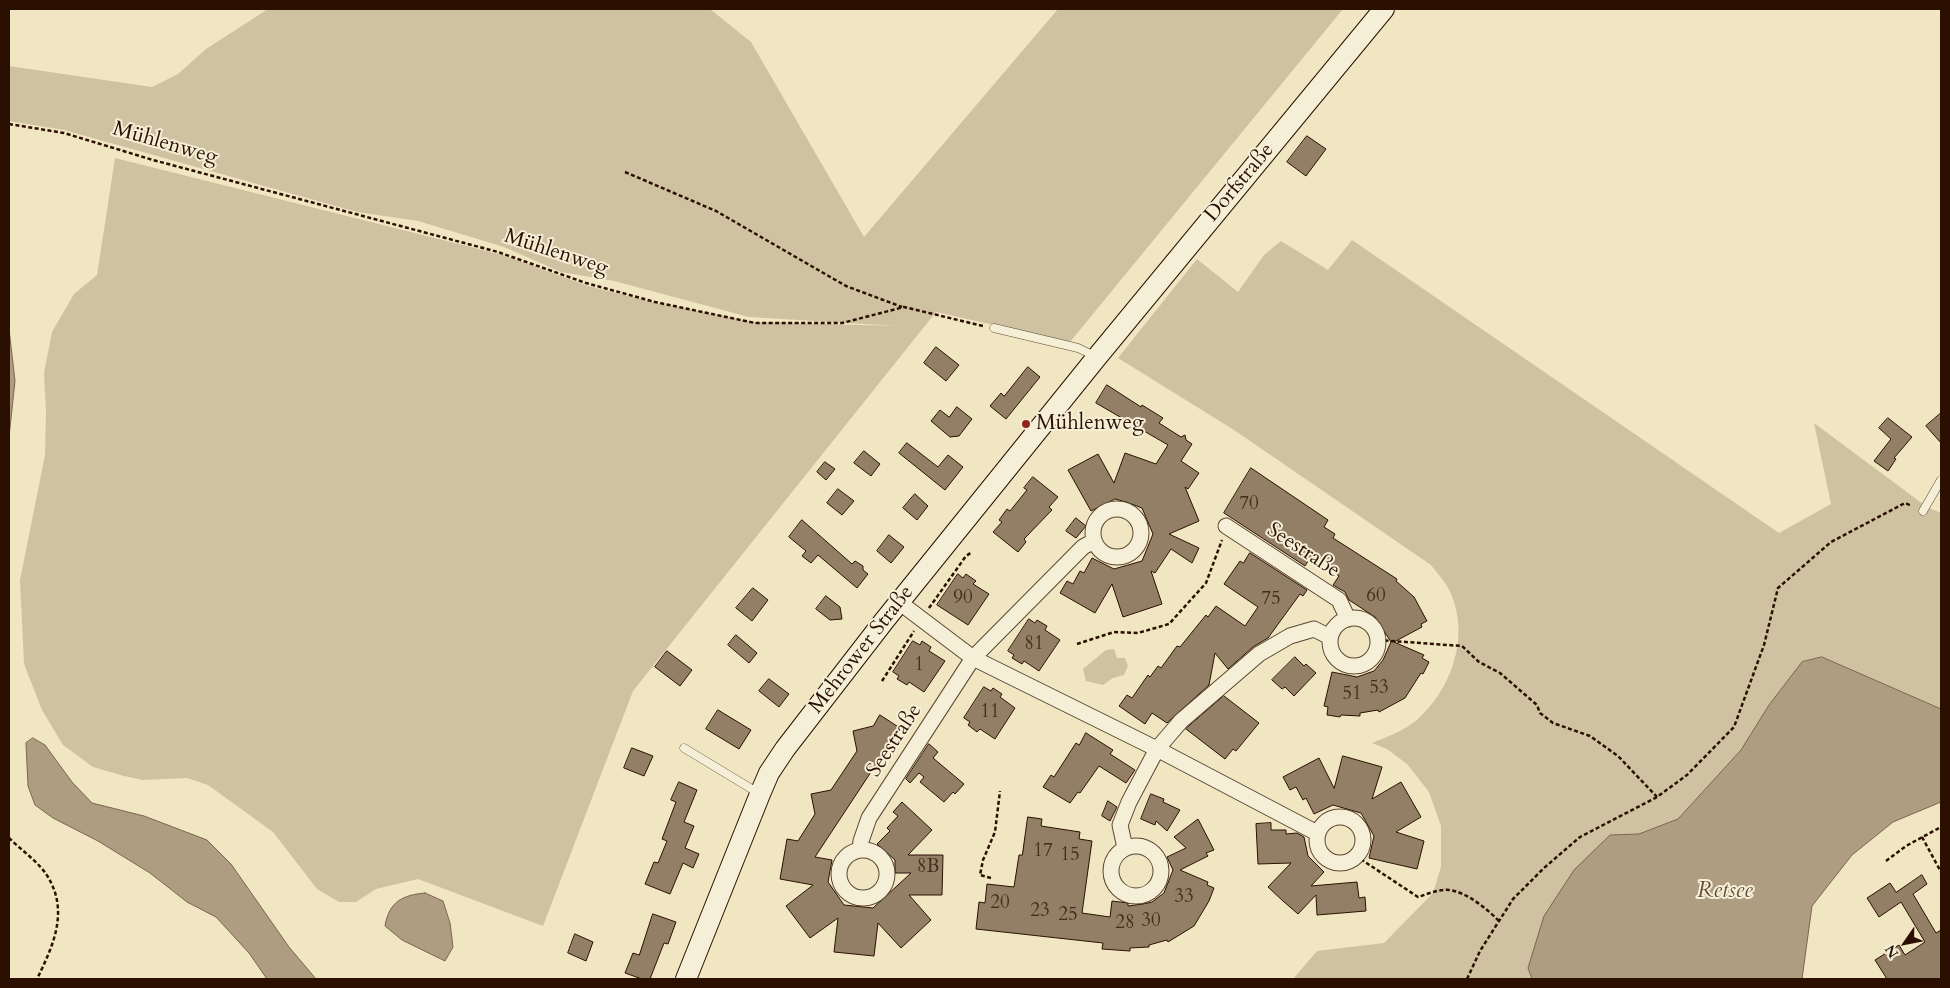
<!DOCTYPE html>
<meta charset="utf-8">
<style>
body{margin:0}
#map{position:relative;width:1950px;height:988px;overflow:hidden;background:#f1e6c2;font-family:Cardo,serif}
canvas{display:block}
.frame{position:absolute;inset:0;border:10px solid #2b1002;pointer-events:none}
.north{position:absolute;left:1880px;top:918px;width:50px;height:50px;-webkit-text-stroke:4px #f6efd7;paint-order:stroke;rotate:237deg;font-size:14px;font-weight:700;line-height:20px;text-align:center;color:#2b1002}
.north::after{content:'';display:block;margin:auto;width:18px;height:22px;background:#2b1002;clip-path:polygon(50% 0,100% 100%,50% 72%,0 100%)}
</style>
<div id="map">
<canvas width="1950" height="988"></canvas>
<div class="frame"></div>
<div class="north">N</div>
</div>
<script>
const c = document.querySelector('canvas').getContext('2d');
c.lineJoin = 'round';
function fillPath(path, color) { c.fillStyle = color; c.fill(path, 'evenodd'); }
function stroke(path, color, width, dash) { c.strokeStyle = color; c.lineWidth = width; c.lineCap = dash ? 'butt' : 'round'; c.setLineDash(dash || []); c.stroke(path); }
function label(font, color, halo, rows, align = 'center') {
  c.font = font + ' Cardo,serif'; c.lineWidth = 4; c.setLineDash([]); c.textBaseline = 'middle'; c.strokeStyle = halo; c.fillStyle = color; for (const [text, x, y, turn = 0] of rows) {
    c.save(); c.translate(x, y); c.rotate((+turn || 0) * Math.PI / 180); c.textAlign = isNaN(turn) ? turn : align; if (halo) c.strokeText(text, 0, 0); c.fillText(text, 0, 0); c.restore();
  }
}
const green = new Path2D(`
 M268 9H710L751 42 864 237 1058 9H1343L1070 342 936 312 633 691 543 926 418 879 376 889 356 902H339L317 889 273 832 208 785 187 778 143 780 124 776 93 767 63 745 42 710 24 664 20 580 45 455 46 412 44 373 52 332 74 294 97 275 115 158 503 255 588 286 657 303 754 322 897 326 749 317 614 281 561 272 504 247 418 221 357 212 64 130 9 121V66L152 87 178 74 206 49Z
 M1352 240 1779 533 1831 504 1814 423 1927 507 1941 513V709L1822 657 1769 705 1741 750 1678 819 1639 834 1610 835 1528 968 1532 979H1293L1317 951 1384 943 1433 893 1441 867V826L1429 792 1407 764 1387 749 1372 743C1389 736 1409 729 1422 715 1455 683 1471 628 1447 586 1443 579 1436 572 1431 565L1234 430 1118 358 1197 259 1238 292 1264 255 1281 241 1328 270Z
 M1114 649 1117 658H1125L1128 666 1124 675 1113 678 1103 685 1086 681 1083 669 1106 650Z`);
const water = new Path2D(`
 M9 329 15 381 9 437Z
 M1822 657 1941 709V802L1893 822 1852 855 1812 906 1802 979H1532L1528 968 1544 916 1574 870 1610 835 1639 834 1678 819 1741 750 1769 705 1802 662Z
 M33 738 45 745 72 782 92 803 144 816 207 840 231 864 289 947 316 979H267L249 953 216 917 187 902 150 873 98 841 53 818 35 805 28 786 26 743Z
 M425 893 443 901 450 923 453 947 445 961 402 940 385 926C389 902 402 895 425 893Z`);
const building = new Path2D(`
 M1307 136 1326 149 1306 176 1287 162Z
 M936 347 959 365 946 381 924 363Z
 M1028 367 1040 377 1006 419 990 406 1001 393 1004 396Z
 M1107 385 1141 407 1142 405 1163 418 1159 423 1181 437 1185 435 1186 440 1192 444 1181 461 1199 473 1188 489 1185 487 1199 521 1169 534 1199 548 1192 563 1171 549 1155 573 1151 571 1162 604 1123 617 1112 584 1095 613 1060 593 1067 581 1073 584 1080 571 1084 573 1092 558 1114 569 1142 561 1153 534 1142 508 1126 502 1115 499 1091 511 1068 470 1098 454 1114 483 1125 453 1156 464 1168 445 1096 403Z
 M957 407 972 419 959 436 950 437 931 421 940 410 949 417Z
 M1941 413V443L1926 426Z
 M1888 418 1912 437 1894 458 1896 459 1888 471 1874 461 1891 439 1879 428Z
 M907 443 938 467 948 455 963 467 945 490 899 453Z
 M864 451 880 464 871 476 854 463Z
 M825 462 835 469 826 480 817 472Z
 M1251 468 1328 520 1324 527 1335 534 1333 538 1397 579 1396 581 1414 597 1427 621 1421 624 1422 627 1394 642 1424 655 1422 658 1429 662 1423 674 1421 673 1405 698 1379 712 1378 710 1360 713V716L1341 715 1340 717 1327 715 1328 707 1324 706 1332 672 1357 677 1374 671 1383 660 1391 642 1375 617 1349 600 1345 592 1333 585 1339 576 1335 573 1337 569 1313 553 1305 566 1224 513Z
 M1033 477 1058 497 1049 507 1052 510 1024 539 1026 542 1018 552 993 532 1002 522 999 520 1007 509 1010 511 1027 490 1024 488Z
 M838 489 854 501 842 515 827 503Z
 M915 494 928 506 917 520 903 508Z
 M1076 518 1086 526 1076 538 1066 531Z
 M802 520 852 564 855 561 863 566V570L868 574 857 588 818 555 811 563 802 556 806 551 789 537Z
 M889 535 904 547 891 563 877 551Z
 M1250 553 1307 590 1303 596 1300 594 1268 638 1253 647 1228 669 1215 653 1209 685 1167 723 1152 713 1145 724 1119 706 1127 695 1132 698 1148 675 1150 677 1158 666 1161 668 1177 646 1180 647 1206 615 1208 617 1216 606 1245 626 1258 607 1224 584 1240 561 1243 563Z
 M958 574 963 578 966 574 976 581 973 584 989 594 968 625 937 605Z
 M753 588 768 600 752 621 736 608Z
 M826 596 840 607 842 619 830 620 816 609Z
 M1029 619 1035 623 1037 620 1047 626 1045 630 1060 640 1039 671 1024 661 1022 664 1012 658 1014 655 1008 651Z
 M736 635 757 653 749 663 728 645Z
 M913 641 920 645 922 641 931 647 929 651 945 661 924 692 909 682 907 685 897 679 899 676 893 672Z
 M667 651 692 670 680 686 655 667Z
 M1295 657 1304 666 1306 664 1316 673 1294 696 1285 687 1282 689 1272 680Z
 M769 679 789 694 779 707 759 691Z
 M984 687 991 691 993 688 1002 694 1000 697 1015 708 995 739 980 729 977 732 968 725 970 722 964 718Z
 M1224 696 1259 723 1236 751 1233 749 1225 759 1186 729Z
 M718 710 751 730 739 749 706 729Z
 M880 715 900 728 815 857 832 860 828 882 844 905 873 908 911 873H895V860L877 844 890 831 887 828 898 816 893 812 902 802 932 830 908 855H943L942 895H909L931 920 901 948 878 923 874 956 834 952 838 918 810 938 786 906 813 885 780 879 787 839 798 841 815 814 811 794 831 790 857 751 853 731 873 726Z
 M1086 733 1113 750 1110 754 1135 770 1126 783 1099 766 1080 793 1078 792 1070 803 1043 787 1051 775 1054 777 1076 743 1079 745Z
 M929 744 938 752 933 758 964 784 955 794 953 792 944 802 920 782 924 777 919 773 910 783 906 779Z
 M632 748 653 756 644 776 624 768Z
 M1343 756 1382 767 1372 799 1401 782 1421 817 1396 832 1424 841 1417 869 1369 858 1374 836 1361 813 1333 805 1314 814 1306 798 1303 800 1296 787 1290 790 1283 777 1319 758 1334 788Z
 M679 782 697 790 684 822 694 826 685 848 699 854 693 868 683 863 670 894 645 884 654 862 658 863 667 841 662 839 676 802 671 800Z
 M1151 794 1164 799 1163 802 1180 810 1167 831 1156 821 1155 825 1141 819Z
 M1108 801 1117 807 1110 821 1102 816Z
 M1028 817 1042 819 1041 826 1080 832 1079 839 1092 841 1082 913 1110 917 1112 901 1128 903V906L1143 904 1152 902 1164 893 1173 870 1167 857 1186 848 1174 837 1198 819 1214 850 1206 853 1208 856 1180 870 1208 882 1207 885 1214 888 1209 901 1194 926 1168 942 1167 940 1149 945V947L1130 948V951L1102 949 1103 943 976 929 979 902 985 903 987 884 1014 887 1019 855H1022Z
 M1271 823V830H1286V834L1297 833 1304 837 1308 856 1324 872 1311 886 1357 882 1359 898 1365 897 1366 911 1317 915 1316 895 1298 914 1283 901 1268 887 1291 863 1258 864 1256 824Z
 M1922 875 1927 884 1913 894 1936 933 1941 930V979H1887L1875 960 1899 945 1905 955 1925 942 1901 902 1879 917 1867 898 1890 883 1896 892Z
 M653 914 676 922 668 944 664 943 650 979H642L625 973 633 953 639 955Z
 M575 934 593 942 586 961 568 953Z`);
const path = new Path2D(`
 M9 124 64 133 153 160 498 252 586 283 655 302 755 323H842L904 307 983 326
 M625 172 716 211 846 286 902 307
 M929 608 966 556 972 552
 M1378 640 1462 646 1479 662 1500 673 1537 705 1540 713 1553 723 1590 736 1618 756 1657 797
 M1077 644 1114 632 1138 633 1169 624 1206 583 1222 540
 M882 681 914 631
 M1922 837 1941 872
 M9 838C21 850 39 862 48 877 69 912 53 946 37 979
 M1354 859 1362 860 1418 897C1428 894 1438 889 1449 890 1467 892 1487 909 1499 921
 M1886 861 1906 846 1941 827
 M991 878 980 875 983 860 995 832 1000 791
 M1467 979 1480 951 1513 899 1544 868 1580 837 1657 797 1687 775 1734 727 1764 645 1778 588 1831 542 1905 503 1912 506`);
const lane = new Path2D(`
 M994 328 1078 348 1097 357
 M1923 511 1941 480
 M684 748 760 794`);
const street = new Path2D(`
 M1093 533a24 24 0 1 1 48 0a24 24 0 1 1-48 0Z
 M1226 526 1339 600 1348 619
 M899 602 973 658 1157 749 1317 833
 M1330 642a24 24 0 1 1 48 0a24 24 0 1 1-48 0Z
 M1317 840a23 23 0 1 1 46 0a23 23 0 1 1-46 0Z
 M1111 871a25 25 0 1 1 50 0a25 25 0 1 1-50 0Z
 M1125 848 1120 825 1129 802 1157 749 1181 721 1259 654 1290 636 1314 629 1330 637
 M860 850 861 841 869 818 973 658 1083 547 1094 541
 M839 874a24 24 0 1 1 48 0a24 24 0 1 1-48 0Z`);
const secondary = new Path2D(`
 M686 979 760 794 769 773 785 749 884 621 1097 357 1384 9`);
const markers = [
 [1026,424,5,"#8f2418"]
];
const numberNames = [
 ["70",1249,505],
 ["60",1376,597],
 ["90",963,599],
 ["75",1271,600],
 ["81",1034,645],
 ["1",919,666],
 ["53",1379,689],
 ["51",1352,695],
 ["11",990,713],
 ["17",1043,852],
 ["15",1070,856],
 ["8B",928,868],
 ["33",1184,898],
 ["20",1000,904],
 ["23",1040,912],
 ["25",1068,916],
 ["30",1151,922],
 ["28",1125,924]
];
const streetNames = [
 ["Mühlenweg",165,144,16],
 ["Dorfstraße",1240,183,-50],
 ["Mühlenweg",556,253,18],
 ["Seestraße",1303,551,33],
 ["Mehrower Straße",862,650,-52],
 ["Seestraße",895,741,-57]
];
const poiNames = [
 ["Mühlenweg",1036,424]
];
const waterNames = [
 ["Retsee",1725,892]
];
fillPath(green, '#cfc2a1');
fillPath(water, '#ae9d81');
stroke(water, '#7a654e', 1);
fillPath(building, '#927f66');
stroke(building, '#2b1002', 1);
stroke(lane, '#5c4632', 9);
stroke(street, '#5c4632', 17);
stroke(secondary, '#2b1002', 22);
stroke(path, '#2b1002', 2.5, [4, 2.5]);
stroke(lane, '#f6efd7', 8);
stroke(street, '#f6efd7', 15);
stroke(secondary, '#f6efd7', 20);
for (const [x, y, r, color] of markers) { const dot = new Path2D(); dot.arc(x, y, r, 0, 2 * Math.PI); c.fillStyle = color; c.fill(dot); stroke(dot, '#f6efd7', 2); }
label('19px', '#452c1b', null, numberNames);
label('21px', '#2b1002', '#f6efd7', streetNames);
label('21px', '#2b1002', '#f6efd7', poiNames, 'left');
label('italic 22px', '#664f3b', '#f6efd7', waterNames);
</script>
